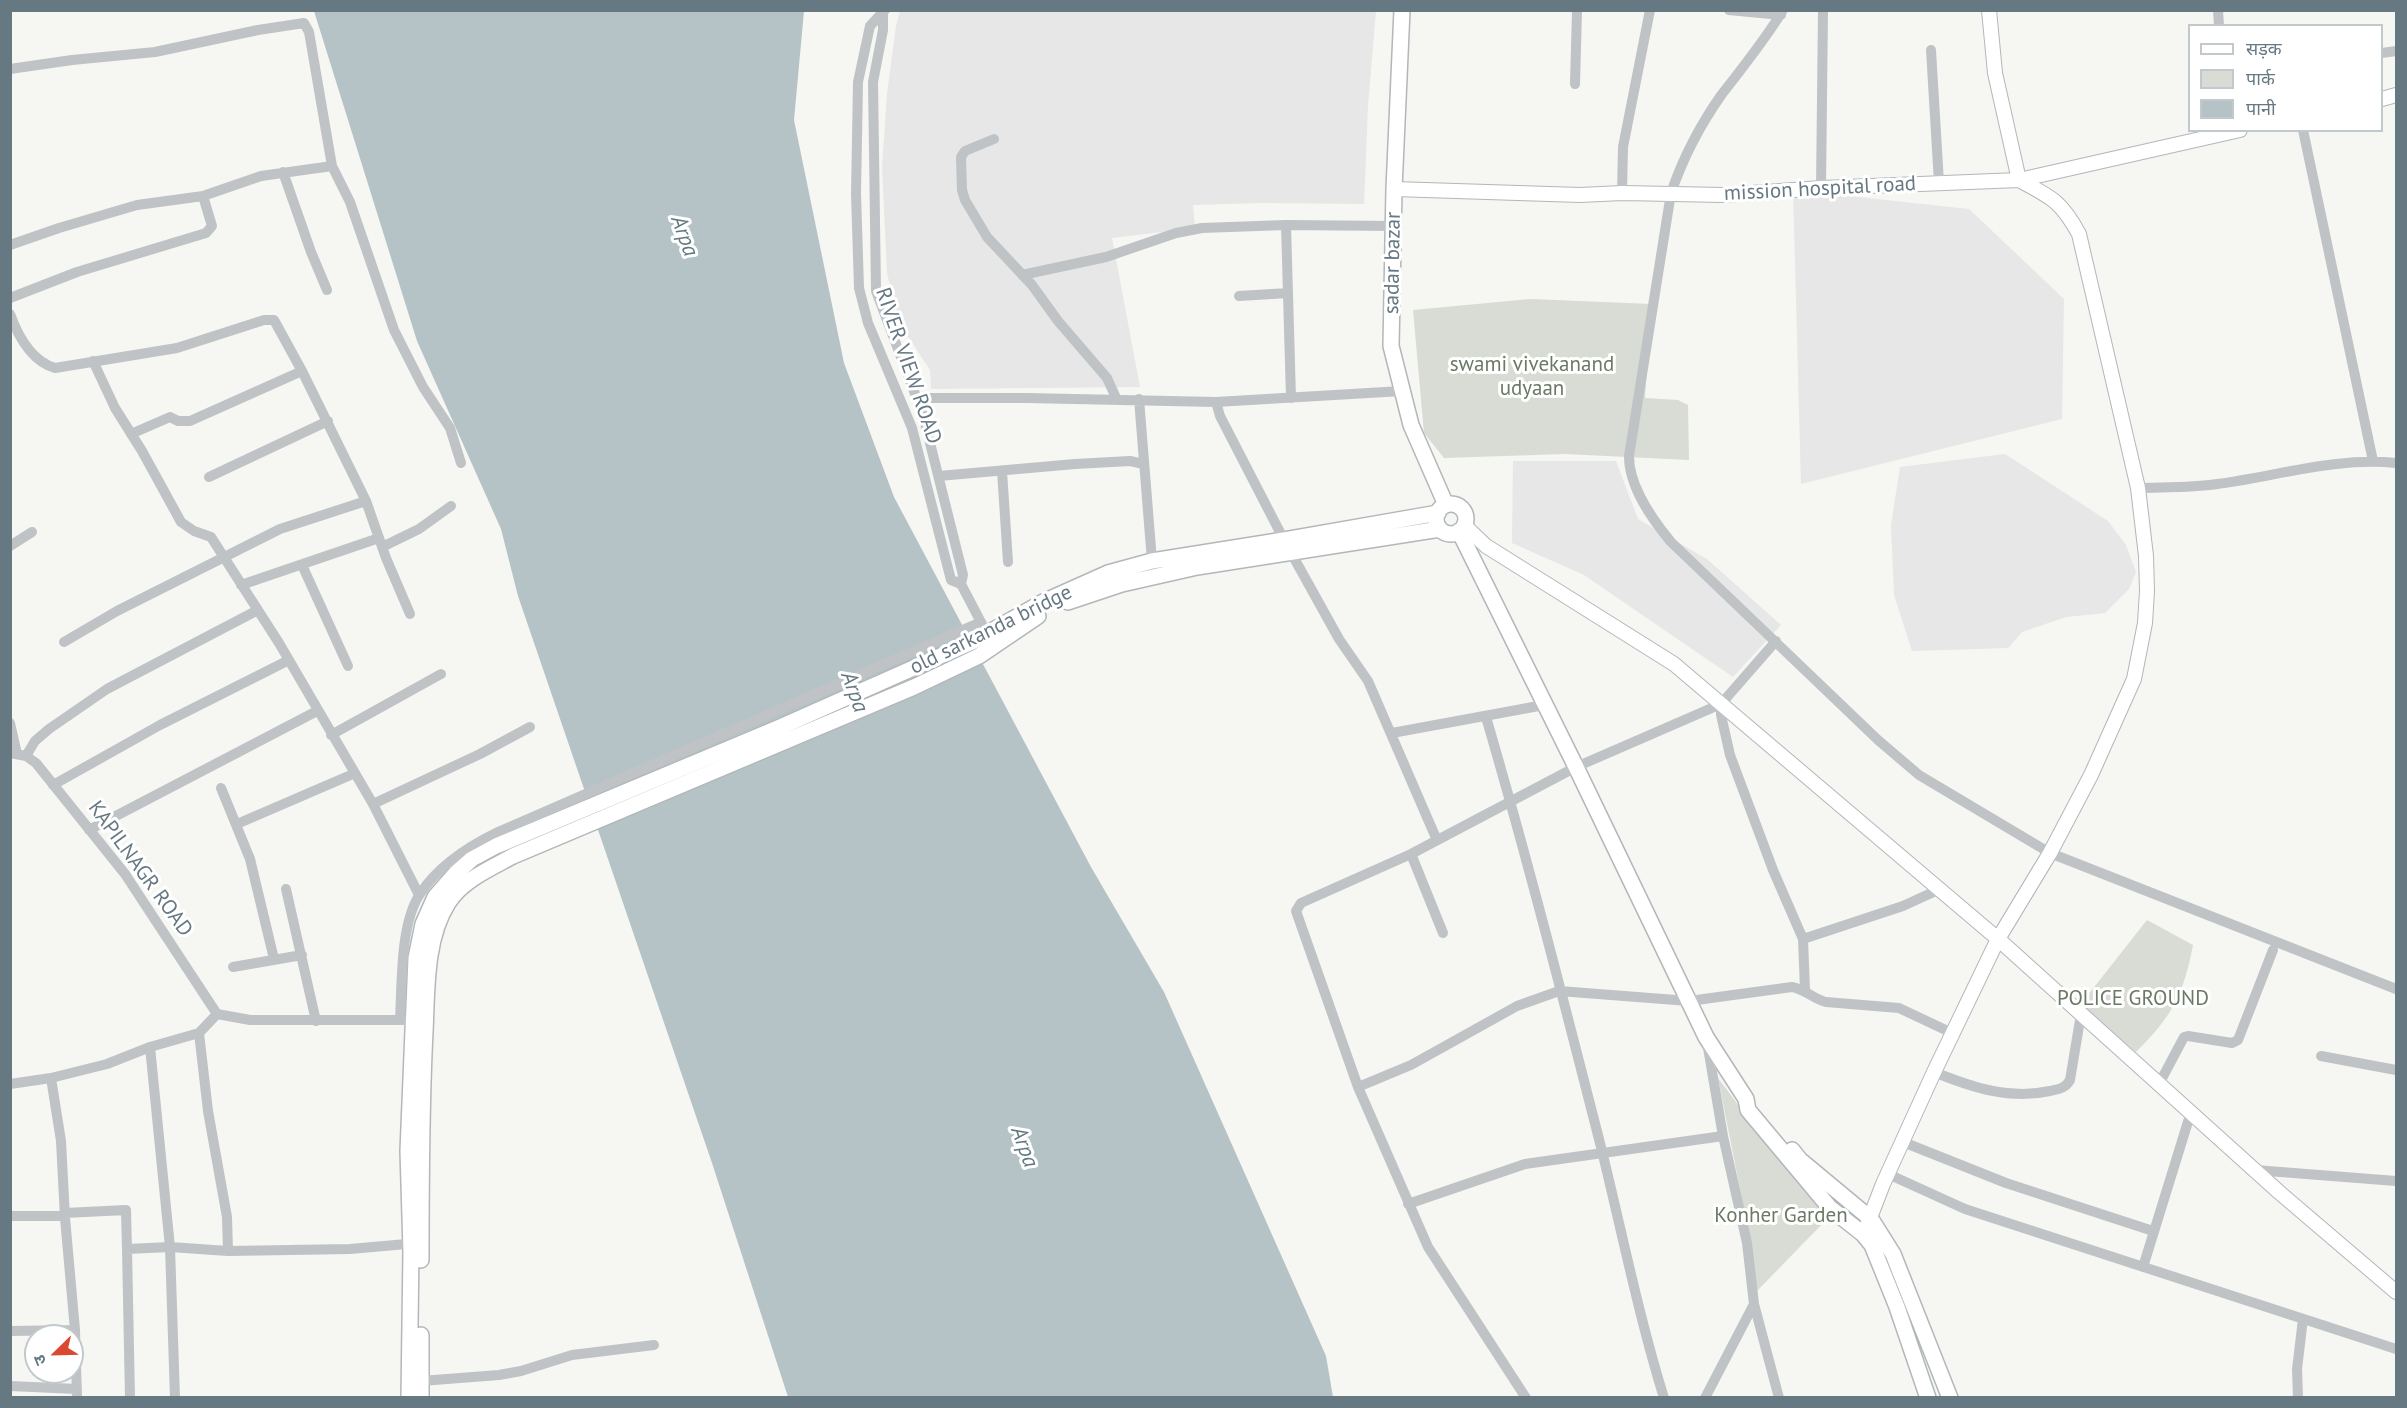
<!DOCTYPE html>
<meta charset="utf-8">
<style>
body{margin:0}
#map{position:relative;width:2407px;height:1408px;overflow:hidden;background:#f6f6f3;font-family:"PT Sans","Noto Sans Devanagari",sans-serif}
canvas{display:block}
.frame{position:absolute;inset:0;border:12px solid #667882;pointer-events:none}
.legend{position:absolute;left:2188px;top:24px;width:195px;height:108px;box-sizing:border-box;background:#fff;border:2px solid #c2c9cd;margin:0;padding:8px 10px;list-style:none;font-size:18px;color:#667882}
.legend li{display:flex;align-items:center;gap:12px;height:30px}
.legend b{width:30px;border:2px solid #c2c9cd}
.north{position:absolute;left:24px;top:1324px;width:60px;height:60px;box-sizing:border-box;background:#fff;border:2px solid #c2c9cd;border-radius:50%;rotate:247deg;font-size:16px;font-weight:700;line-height:24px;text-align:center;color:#667882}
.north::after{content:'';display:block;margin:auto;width:21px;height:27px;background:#d9482f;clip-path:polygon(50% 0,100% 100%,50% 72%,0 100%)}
</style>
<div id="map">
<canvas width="2407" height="1408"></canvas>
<div class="frame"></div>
<ul class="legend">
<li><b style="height:8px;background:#fff"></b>सड़क</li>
<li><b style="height:16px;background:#d8dcd4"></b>पार्क</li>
<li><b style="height:16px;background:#b6c3c6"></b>पानी</li>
</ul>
<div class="north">उ</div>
</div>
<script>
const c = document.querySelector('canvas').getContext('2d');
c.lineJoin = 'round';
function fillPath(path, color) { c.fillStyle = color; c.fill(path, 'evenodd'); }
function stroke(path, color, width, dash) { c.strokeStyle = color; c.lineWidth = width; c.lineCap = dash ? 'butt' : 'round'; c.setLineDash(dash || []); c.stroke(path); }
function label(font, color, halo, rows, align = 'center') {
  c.font = font + ' "PT Sans",sans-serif'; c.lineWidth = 6; c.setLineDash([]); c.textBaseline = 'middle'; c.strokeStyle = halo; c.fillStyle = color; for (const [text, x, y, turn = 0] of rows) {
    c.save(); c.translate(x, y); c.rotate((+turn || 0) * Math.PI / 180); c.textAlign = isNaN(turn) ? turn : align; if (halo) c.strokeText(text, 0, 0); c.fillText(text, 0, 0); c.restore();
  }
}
const built = new Path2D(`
 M900 11H1376L1368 105 1364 204 1262 203 1193 205 1195 228 1112 238 1140 387 931 389 930 370 899 323 887 273 882 167 887 94 896 26Z
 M1793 190 1969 209 2064 299 2062 419 1801 484Z
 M2005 454 2108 521 2126 545 2136 572 2129 589 2105 613 2066 617 2022 632 2008 648 1912 651 1894 595 1891 525 1900 467Z
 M1513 461H1616L1638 519 1707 559 1781 625 1733 677 1584 575 1512 543Z`);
const green = new Path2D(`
 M1530 299 1651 304 1645 398 1678 400 1688 405 1689 460 1565 454 1444 458 1424 433 1413 310Z
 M2147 920 2193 945C2184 993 2172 1017 2136 1052L2080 1005Z
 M1718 1078 1778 1158 1828 1218 1757 1291 1744 1209Z`);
const water = new Path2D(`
 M314 11H804L794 120 844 363 894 497 1091 867 1164 992 1326 1356 1333 1397H788L712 1163 518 596 501 529 417 341Z`);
const street = new Path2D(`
 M885 10 870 26 858 82 856 194 859 288 868 323 912 428 951 580 961 584 984 628
 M1729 10 1781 15
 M1783 10C1765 40 1743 67 1722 94 1700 125 1683 158 1671 193L1629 456C1629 487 1652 519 1671 542L1878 740 1919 775 2050 853 2396 989
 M2218 10 2219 26
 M883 14V30L873 82 876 291 923 415 963 575 961 584
 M1931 50 1939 183
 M2382 53 2396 51
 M10 69 72 60 155 52 258 30 304 23 309 32 332 166 350 202 394 330 423 387 450 428 461 463
 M1575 84 1577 10
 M2303 130 2373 461
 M994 139 965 151 961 157 962 190 965 200 987 237 1032 285 1058 321 1107 378 1117 400
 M283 172 311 252 327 290
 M1821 188 1823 10
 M1622 193 1623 147 1650 10
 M1286 225 1291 398
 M10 245 59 228 137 205 203 196 261 176 332 166
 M1022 275 1106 257 1176 233 1202 228 1286 225 1393 226
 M1239 296 1288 293
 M10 298 77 272 206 233 212 226 203 196
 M10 314C18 336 31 361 55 368L177 348 264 320H274L302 371 366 501 386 558 410 614
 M93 361 115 408 142 451 181 522 194 531 211 537 279 643 373 804 419 895
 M918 398H1027L1216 402 1402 391
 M1139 399 1152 561
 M1216 402 1220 416 1284 540 1339 639 1368 681 1436 838
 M131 434 170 417 178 421H190L302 371
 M1002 471 1008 562
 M939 476 1075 464 1130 461 1144 464
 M209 477 328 421
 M2138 488C2164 487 2191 488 2217 484 2277 476 2336 457 2396 463
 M10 546 32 532
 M382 547 419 529 451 506
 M302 565 348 666
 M241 585 379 538
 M64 642 117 611 280 529 366 501
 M1721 704V715L1730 755 1773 870 1803 939 1805 990
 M1486 717C1528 861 1565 1006 1602 1151 1622 1233 1639 1317 1664 1398
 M10 723 17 754
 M1392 733 1544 705
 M331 735 441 674
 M10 753 26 756 36 763 125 874 217 1014 250 1020H406
 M26 756 35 741 49 729 107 689 256 611
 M53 785 160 725 289 660
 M221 788 250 859 274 959
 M373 804 480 754 530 727
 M237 824 353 774
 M89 830 317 711
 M1411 854 1443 933
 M286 889 316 1021
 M1803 939 1903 906 1940 889
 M233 967 302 955
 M400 1020C402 985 400 923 420 894 438 866 469 846 498 832L981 622
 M199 1033 208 1111 227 1217 228 1251
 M150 1047 170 1247 175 1398
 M2321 1056 2396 1070
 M1934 1072C1971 1087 2009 1100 2050 1091 2058 1089 2065 1089 2070 1080L2081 1014
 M51 1078 61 1141 65 1218 75 1330 77 1398
 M10 1084 51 1078 107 1064 150 1047 199 1033 217 1014
 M2159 1084 2184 1037 2188 1036 2232 1043 2238 1040 2273 950
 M1358 1087 1411 1065 1517 1006 1559 991 1689 1001 1792 987C1805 989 1813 999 1826 1002L1899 1008 1952 1033
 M1903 1142 2006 1183 2153 1231
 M2255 1170 2396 1181
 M1888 1174 1965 1209 2396 1349
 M1408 1204 1525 1164 1723 1136
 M65 1213 126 1210 127 1249 170 1247 228 1251 350 1249 418 1243
 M10 1216H65
 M127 1249 130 1398
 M2143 1267 2191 1112
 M1754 1304 1779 1398
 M10 1331 75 1330
 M421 1381 499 1375 521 1371 572 1355 654 1345
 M10 1386 77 1389
 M1526 1398 1428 1247 1358 1087 1296 911 1301 903 1411 854 1576 767 1721 704 1776 641
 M1705 1398 1754 1304 1747 1243 1723 1136 1707 1042
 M2298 1398 2297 1369 2303 1319`);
const secondary = new Path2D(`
 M2382 99 2396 95
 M1394 189 1580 195 1622 193 1724 195 1821 188 2019 180 2240 130
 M1464 525 1486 546 1674 664 1998 939 2280 1193 2396 1292
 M1866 1228 1883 1184 1934 1072 1998 939 2050 853 2091 775 2134 679 2145 623 2147 591 2146 556 2138 488 2079 234C2061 201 2051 197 2019 180L1995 73 1989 10`);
const primary = new Path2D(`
 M1402 10 1394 189 1391 346 1411 425 1446 505
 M1436 519a15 15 0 1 1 30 0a15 15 0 1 1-30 0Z
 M1459 531 1576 767 1706 1037 1746 1099 1748 1110 1830 1208 1863 1234 1872 1245 1897 1307 1928 1398
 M1068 602 1122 584 1197 567 1440 529
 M1792 1150 1800 1160 1871 1219 1893 1254 1950 1398
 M421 1260C421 1184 421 1108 425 1032 427 991 425 939 448 903 461 881 491 868 513 856L914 687 979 656 1038 616
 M409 1398 411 1250 408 1151 416 958 423 924 435 897 456 873 472 859 496 846 778 728 972 642 1043 602 1108 573 1152 561 1284 540 1438 513
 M421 1398V1335`);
const streetNames = [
 ["mission hospital road",1820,189,-3],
 ["sadar bazar",1393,263,-89],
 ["RIVER VIEW ROAD",908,366,71],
 ["old sarkanda bridge",991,630,-26],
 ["KAPILNAGR ROAD",140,869,54]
];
const parkNames = [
 ["swami vivekanand",1532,365],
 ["udyaan",1532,389],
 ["POLICE GROUND",2133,999],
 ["Konher Garden",1781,1216]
];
const waterNames = [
 ["Arpa",684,236,70],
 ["Arpa",854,692,70],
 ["Arpa",1024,1147,70]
];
fillPath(built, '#e6e7e6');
fillPath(green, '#d8dcd4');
fillPath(water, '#b6c3c6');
stroke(secondary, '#b1b7bb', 16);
stroke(primary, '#b2b7ba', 18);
stroke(street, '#bfc3c6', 10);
stroke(secondary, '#fff', 14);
stroke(primary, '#fff', 15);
label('21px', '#667882', '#fff', streetNames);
label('21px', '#6b7965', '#fff', parkNames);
label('italic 22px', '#62797f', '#fff', waterNames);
</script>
